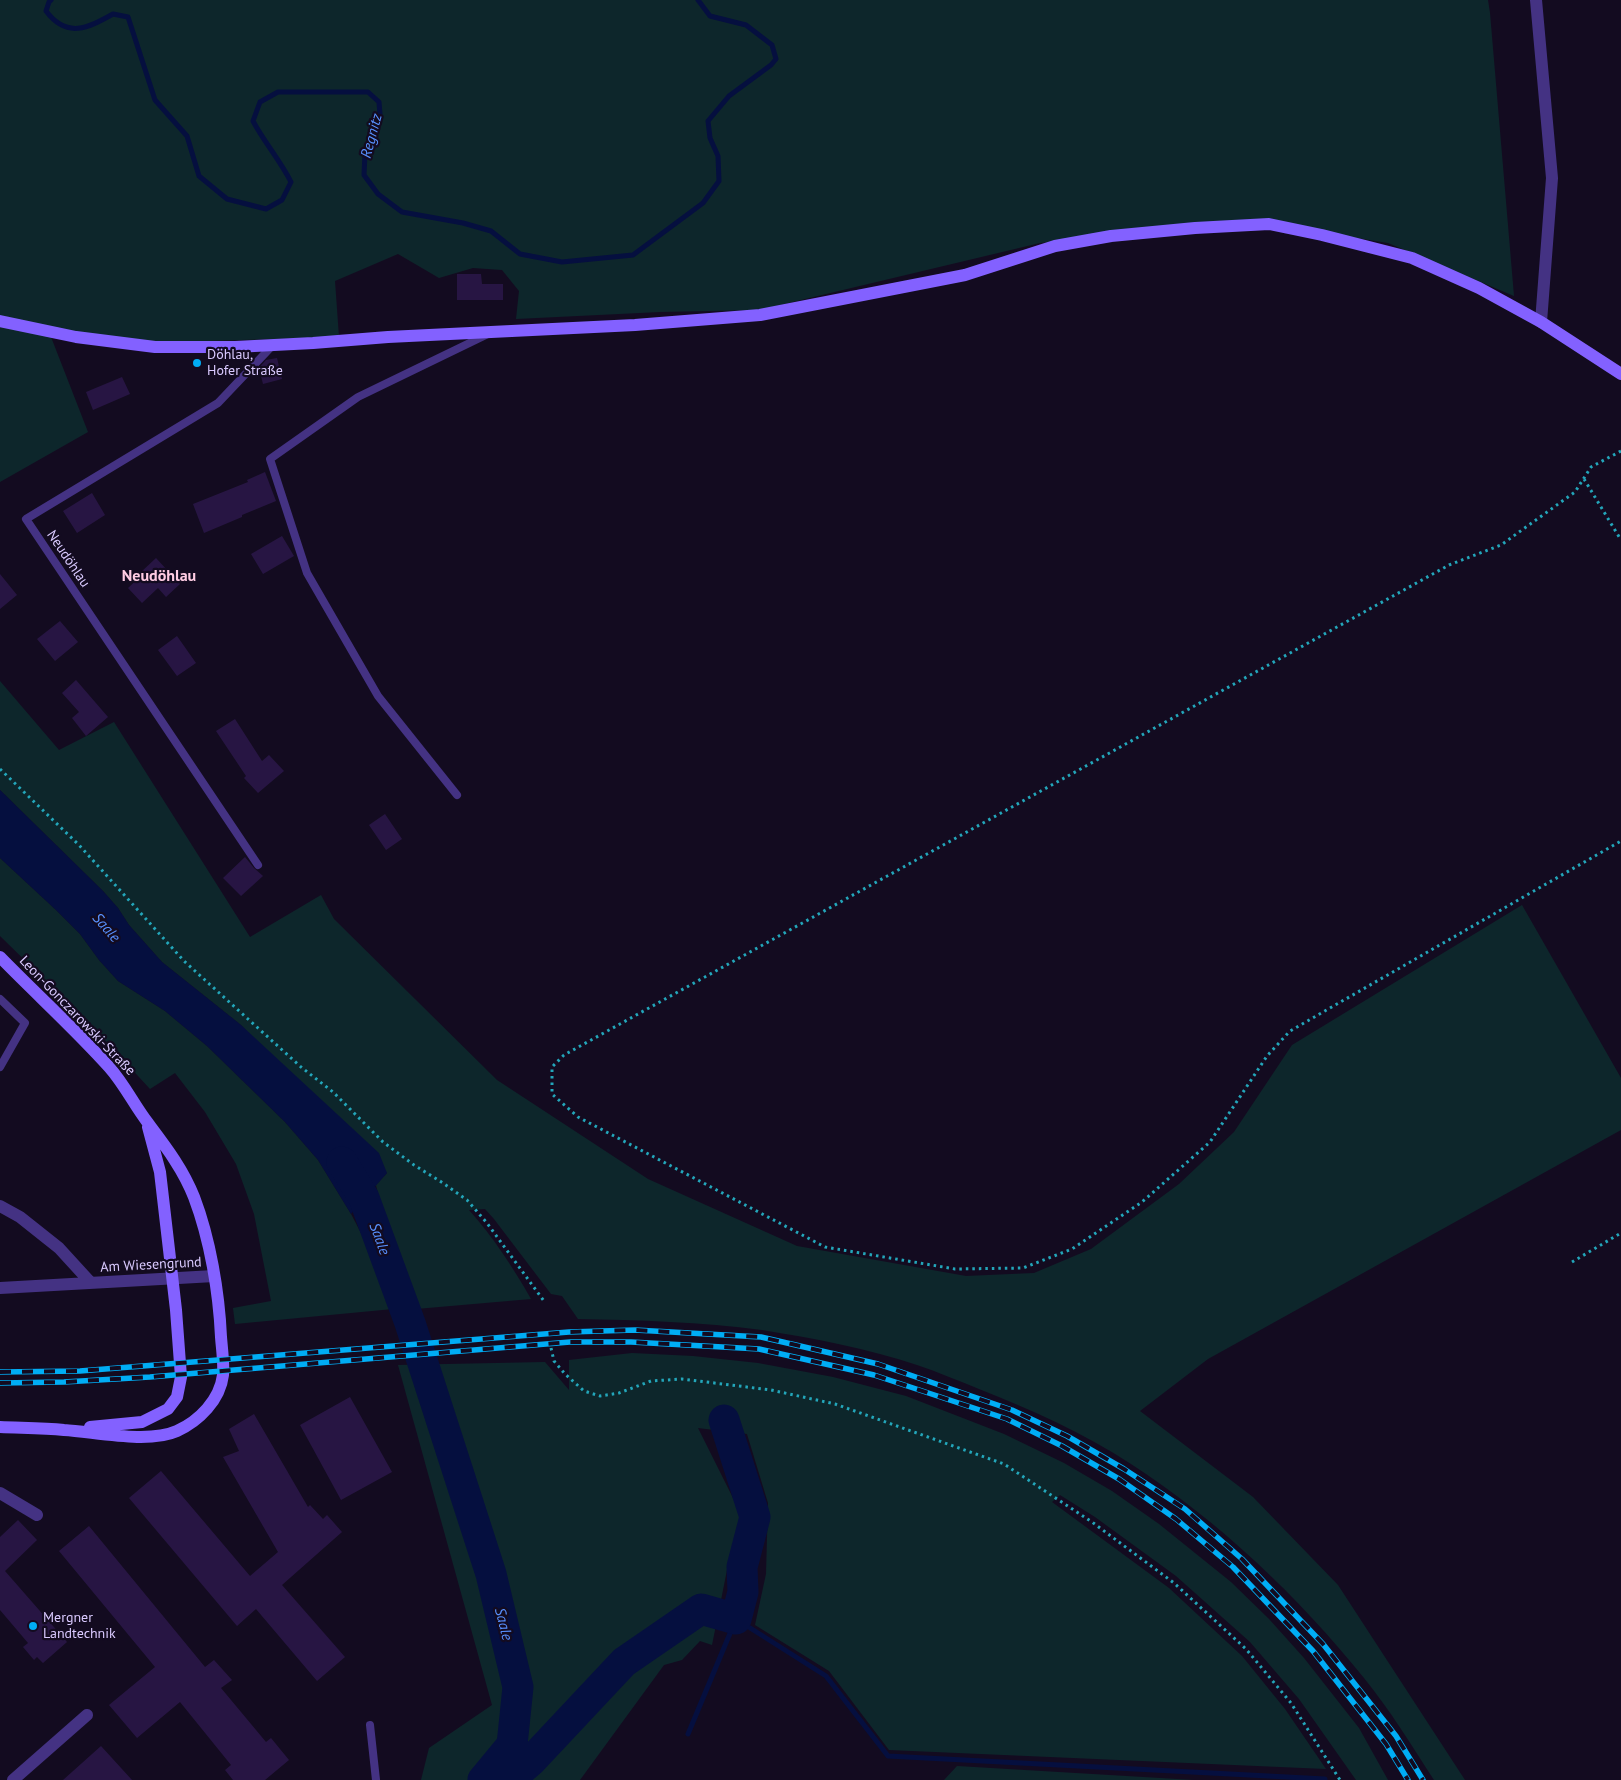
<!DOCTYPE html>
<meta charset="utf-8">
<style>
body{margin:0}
canvas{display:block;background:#130b20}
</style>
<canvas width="1621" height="1780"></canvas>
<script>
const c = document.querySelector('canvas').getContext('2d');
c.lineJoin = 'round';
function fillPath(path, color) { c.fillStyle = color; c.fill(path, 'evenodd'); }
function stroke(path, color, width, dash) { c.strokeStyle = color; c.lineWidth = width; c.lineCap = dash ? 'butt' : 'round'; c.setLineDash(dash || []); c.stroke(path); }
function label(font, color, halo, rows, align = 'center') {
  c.font = font + ' "PT Sans",sans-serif'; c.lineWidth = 4.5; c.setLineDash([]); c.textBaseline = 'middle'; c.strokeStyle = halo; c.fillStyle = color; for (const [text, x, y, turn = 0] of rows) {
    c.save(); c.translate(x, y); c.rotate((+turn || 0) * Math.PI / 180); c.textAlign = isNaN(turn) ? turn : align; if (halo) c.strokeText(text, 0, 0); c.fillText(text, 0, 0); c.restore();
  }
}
const green = new Path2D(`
 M0 0H1488L1490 13 1514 296 1388 243 1251 221 1040 243 759 310 660 312 516 319 519 291 502 270 473 268 439 278 398 254 335 281 339 337 144 343 51 337 88 432 0 482Z
 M0 681 59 750 114 722 250 937 321 895 334 919 497 1080 648 1179 797 1246 966 1276 1034 1273 1091 1249 1179 1184 1234 1132 1292 1045 1522 905 1621 1078V1130L1208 1359 1140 1411 1253 1497 1338 1585 1465 1780H1434C1412 1746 1390 1710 1364 1678 1298 1596 1220 1522 1131 1464 1084 1433 1032 1410 979 1389 959 1381 938 1372 917 1365 870 1349 812 1338 762 1330 701 1322 639 1320 578 1319L562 1296 551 1294 494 1219 485 1209 469 1210C493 1237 513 1267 531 1299L416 1309 383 1214 376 1185 387 1173 241 1025 162 962 129 925 118 908 103 891 0 790Z
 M0 858 56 910 80 934 99 960 118 981 165 1011 207 1046 285 1122 318 1160 351 1214 371 1252 393 1309 235 1324 233 1308 271 1301 254 1214 236 1164 205 1112 175 1073 150 1089 91 1025 0 936Z
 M632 1353 693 1356 758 1363 833 1377 906 1396 1004 1434 1064 1463 1112 1491 1159 1524 1231 1582 1269 1619 1304 1658 1359 1728 1388 1780H1356L1299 1699 1250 1642 1176 1576 1095 1517 1060 1495 1052 1502 1169 1588 1242 1656 1285 1709 1326 1769 889 1750 829 1671 755 1625 766 1574 768 1503 747 1434 698 1428 745 1522 727 1570 712 1645 700 1641 682 1660 664 1665 580 1780H421L429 1748 492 1705 398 1365 545 1362 569 1390V1360Z
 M957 1766 1194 1780H944Z`);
const water = new Path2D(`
 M0 790 103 891 118 908 129 925 162 962 241 1025 379 1153 387 1173 351 1214 318 1160 285 1122 207 1046 165 1011 118 981 99 960 80 934 56 910 0 858Z`);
const stream = new Path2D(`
 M51 0 49 2 46 11C67 39 88 28 113 14L128 17 155 100 187 136 199 176 227 199 266 209 282 200 291 182C280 160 264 142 253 121L260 102 278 92H368L379 102 380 115 365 153 364 175 378 194 402 212 463 223 491 231 520 254 562 262 633 255 703 203 719 181 718 156 710 138 708 121 729 96 771 65 776 59 772 45 746 25 710 16 698 0
 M688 1734 736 1619 826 1676 888 1756 1325 1779`);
const river = new Path2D(`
 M342 1162 364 1198 410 1323 491 1574 518 1687 512 1745 483 1780
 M509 1780 532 1760 624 1662 701 1609 736 1619 743 1592 742 1567 755 1517 724 1420`);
const building = new Path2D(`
 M457 274H481L482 284H503V300H457Z
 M277 358 282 379 263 384 259 368 266 360Z
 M122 377 130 394 93 410 86 392Z
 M265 472 276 501 242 515V517L204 533 193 504 248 482 247 480Z
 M92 493 105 515 77 533 63 511Z
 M282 536 294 556 263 574 251 554Z
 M156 558 180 584 166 597 158 588 142 603 128 588 142 575 140 573Z
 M0 574 17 595 0 609Z
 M60 621 78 642 55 661 37 639Z
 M177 636 196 663 177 676 158 650Z
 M76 680 108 717 86 736 72 718 79 712 62 693Z
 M235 719 262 761 269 755 284 771 258 793 244 778 246 776 216 731Z
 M385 814 402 839 386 850 369 825Z
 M245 857 254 868 263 876 241 896 223 878Z
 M350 1397 392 1472 341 1500 300 1425Z
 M254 1414 308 1507 310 1505 323 1519 327 1515 342 1532 282 1585 345 1657 317 1681 256 1609 237 1626 129 1498 161 1471 250 1576 278 1552 223 1457 239 1451 229 1429Z
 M18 1520 37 1540 5 1571 67 1642 43 1663 37 1657 34 1660 23 1647 28 1643 0 1610V1537Z
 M89 1526 205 1667 214 1660 232 1680 221 1688 266 1742 271 1738 289 1760 265 1780H233L225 1770 231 1765 180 1702 137 1738 109 1705 155 1667 59 1551Z
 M101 1746 132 1780H63Z`);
const path = new Path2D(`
 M1621 451 1591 467 1575 492 1501 545 1449 565 564 1055 552 1067V1094L578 1117 825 1247 955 1269 1023 1268 1072 1249 1142 1202 1210 1142 1267 1056 1290 1031 1621 841
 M1584 479 1621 540
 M0 769 79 845 184 961 248 1019 301 1067 333 1092 383 1142 414 1165 443 1183 467 1200 487 1223 544 1301
 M1572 1262 1621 1233
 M551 1348 554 1361 565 1374 584 1391 600 1396 619 1393 651 1381 682 1379 771 1390 835 1404 1004 1464 1092 1522 1174 1583 1246 1649 1291 1703 1340 1780`);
const lane = new Path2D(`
 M457 795 378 696 307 573 270 459 358 397 488 334
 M258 865 26 519 218 403 273 345
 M0 999 25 1023 0 1067
 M370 1725 376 1780`);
const street = new Path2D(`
 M1536 0 1552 178 1541 322
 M0 1206 20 1217 59 1248 91 1283
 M0 1288 214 1276
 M0 1493 37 1515
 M13 1780 87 1715`);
const secondary = new Path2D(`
 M0 321 76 337 155 347H235L313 343 388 337 635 325 760 315 965 275 1055 246 1111 236 1195 228 1269 224 1322 235 1412 258 1479 288 1541 322 1621 374
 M0 957C36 994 75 1029 109 1067 125 1085 134 1105 148 1123 166 1147 183 1169 194 1197 210 1239 219 1292 221 1337 222 1350 224 1363 223 1375 220 1400 199 1421 177 1431 148 1444 96 1432 64 1430 43 1428 21 1428 0 1427
 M90 1427 142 1422 168 1409 177 1397 181 1377 176 1310 160 1172 148 1127`);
const rail = new Path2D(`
 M0 1372 80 1371 569 1332 635 1330 761 1337 878 1364 1012 1410 1067 1436 1124 1469 1185 1509 1242 1559 1323 1644 1396 1736 1423 1780
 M0 1383 64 1382 150 1377 570 1342H631L759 1349 874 1375 1007 1419 1062 1446 1119 1479 1176 1519 1233 1567 1313 1651 1386 1744 1408 1780`);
const markers = [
 [197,363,5,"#00adf5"],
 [33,1626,5,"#00adf5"]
];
const poiNames = [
 ["Döhlau,",207,355],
 ["Hofer Straße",207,371],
 ["Mergner",43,1618],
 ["Landtechnik",43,1634]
];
const streetNames = [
 ["Neudöhlau",68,559,56],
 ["Leon-Gonczarowski-Straße",77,1016,46],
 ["Am Wiesengrund",151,1265,-3]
];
const waterNames = [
 ["Regnitz",372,136,-75],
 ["Saale",106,928,49],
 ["Saale",379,1239,70],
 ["Saale",503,1624,76]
];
const quarterNames = [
 ["Neudöhlau",159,576]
];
fillPath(green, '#0d262b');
fillPath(water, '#050f3f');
stroke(stream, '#050f3f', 5);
stroke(river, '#050f3f', 31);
fillPath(building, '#271543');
stroke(path, '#23a6ba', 3, [2.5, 4]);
stroke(lane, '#443283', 8);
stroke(street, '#443283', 12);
stroke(secondary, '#8361ff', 12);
stroke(rail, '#00adf5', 5.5);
stroke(rail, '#130b20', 4, [11]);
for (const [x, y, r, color] of markers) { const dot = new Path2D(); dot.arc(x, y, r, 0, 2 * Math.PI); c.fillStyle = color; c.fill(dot); stroke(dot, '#130b20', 2); }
label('14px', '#dacaff', '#130b20', poiNames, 'left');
label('14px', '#dacaff', '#130b20', streetNames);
label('italic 15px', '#5891ff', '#130b20', waterNames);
label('bold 16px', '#ffcce3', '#130b20', quarterNames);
</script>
